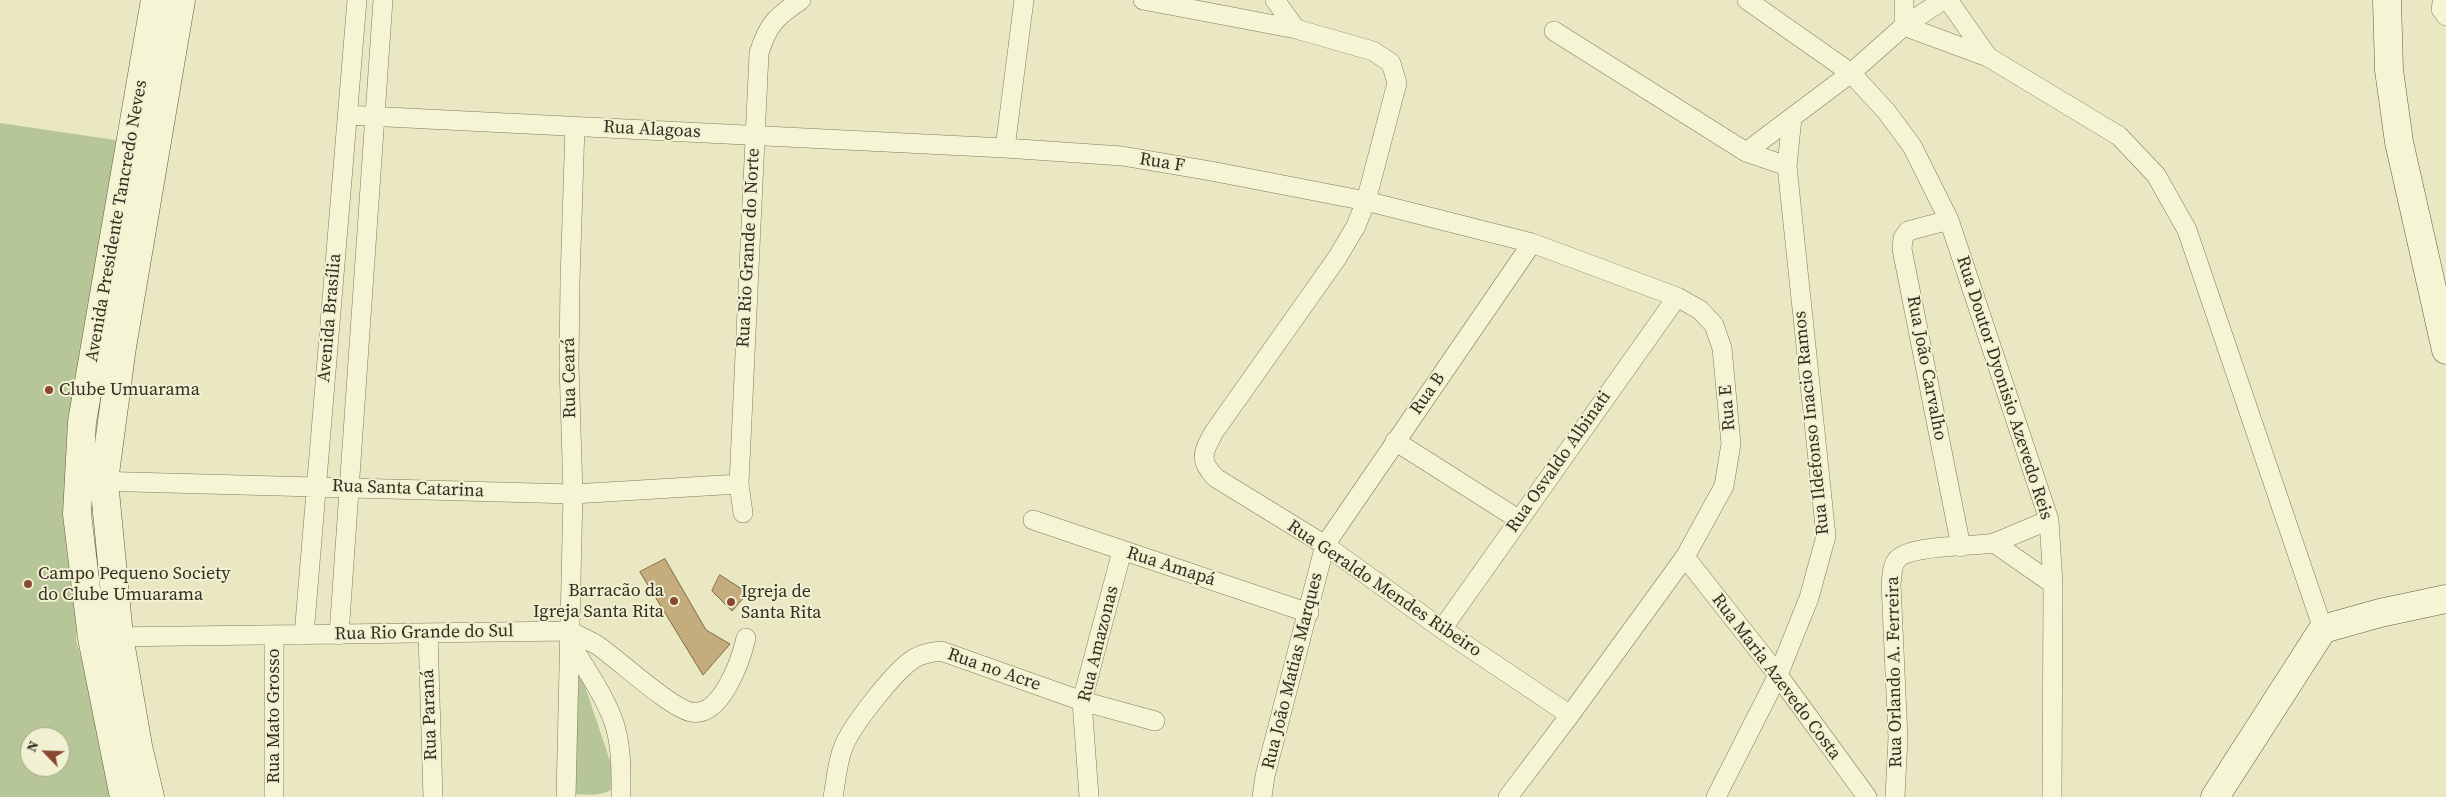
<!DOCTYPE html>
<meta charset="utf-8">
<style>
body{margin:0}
#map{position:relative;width:2446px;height:797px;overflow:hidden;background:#e9e8c3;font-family:"Source Serif 4",serif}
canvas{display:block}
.north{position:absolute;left:20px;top:727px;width:50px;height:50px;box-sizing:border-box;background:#f2f0d2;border:1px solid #a6a28a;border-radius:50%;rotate:294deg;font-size:14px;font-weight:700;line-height:20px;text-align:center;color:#332e1e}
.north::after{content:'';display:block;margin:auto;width:18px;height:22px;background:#8b4731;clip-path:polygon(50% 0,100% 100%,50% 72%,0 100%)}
</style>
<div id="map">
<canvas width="2446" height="797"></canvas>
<div class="north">N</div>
</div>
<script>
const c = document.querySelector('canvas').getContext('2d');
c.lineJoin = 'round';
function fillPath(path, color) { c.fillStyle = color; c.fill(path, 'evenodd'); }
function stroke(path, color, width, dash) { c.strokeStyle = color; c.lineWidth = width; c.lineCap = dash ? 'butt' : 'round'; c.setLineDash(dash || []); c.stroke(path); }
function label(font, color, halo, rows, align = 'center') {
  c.font = font + ' "Source Serif 4",serif'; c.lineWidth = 4; c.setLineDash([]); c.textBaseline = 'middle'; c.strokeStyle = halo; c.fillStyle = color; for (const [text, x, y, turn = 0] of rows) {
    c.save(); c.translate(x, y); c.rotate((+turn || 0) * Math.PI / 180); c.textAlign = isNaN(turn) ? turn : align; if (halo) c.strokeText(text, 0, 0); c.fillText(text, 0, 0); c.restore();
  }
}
const green = new Path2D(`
 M0 123 122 141 76 640 125 797H0ZM30 737H60V767H30Z
 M579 668 618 785C604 797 591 795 574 794Z`);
const building = new Path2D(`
 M665 559 706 630 730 644 703 675 640 572Z
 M720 575 748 593 732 611 712 591Z`);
const street = new Path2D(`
 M1143 0 1296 29 1373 51 1391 63 1397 83 1366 201 1356 226 1337 258 1214 432C1203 452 1198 460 1216 478L1325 545 1442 629 1570 715
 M1275 0 1296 29
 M1747 0 1851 73 1886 111 1912 146 1949 220 2049 520 2053 584 2052 797
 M1904 0V26L1988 57 2119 136 2156 175 2187 230 2323 629
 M1948 0 1988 57
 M2443 0 2441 9 2446 16
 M1554 31 1746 152 1787 166
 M347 115 1005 148 1122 156 1211 171 1366 201 1532 243 1677 297 1700 310 1714 325 1722 348 1731 444 1724 486 1685 557 1570 715 1508 797
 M1005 148 1024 0
 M1746 152 1851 73 1904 26 1943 0
 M1949 220 1908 231 1903 238 1902 249 1961 547
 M1395 441 1518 519
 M94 481 573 494 739 484
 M743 513 739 484 759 53C768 24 776 17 801 0
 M1033 520 1309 613
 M2049 520 1994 543 2053 584
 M1685 557 1778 675 1867 797
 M1442 629 1677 297
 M428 633 433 797
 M304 635 357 0
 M339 635 383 0
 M108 637 570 631C579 636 588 640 597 645 619 660 669 707 691 712 721 718 741 660 746 638
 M570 643C585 668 603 693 613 720 622 744 621 772 621 797
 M274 797V635
 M566 797 573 494 569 365 570 281 575 126
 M833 797C836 781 837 763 843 748 851 726 896 669 915 658 924 653 932 652 941 651L1082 701 1155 721
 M1089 797 1082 701 1122 551
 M1262 797 1265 776 1325 545 1532 243
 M1716 797 1778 675 1809 598 1826 536 1787 166 1792 118
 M1895 797 1898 738 1891 584C1892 577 1892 566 1896 561 1907 544 1972 547 1994 543`);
const secondary = new Path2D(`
 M2387 0 2389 70 2399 142 2446 350
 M124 797 92 638 77 514 82 422 155 0
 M150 797 138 746 119 636 104 481 122 347 181 0
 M2215 797 2323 629 2380 613 2446 599`);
const markers = [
 [49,390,5,"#8b4731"],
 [28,584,5,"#8b4731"],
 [674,601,5,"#8b4731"],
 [731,602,5,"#8b4731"]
];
const streetNames = [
 ["Rua Alagoas",652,130,3],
 ["Rua F",1162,163,9],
 ["Avenida Presidente Tancredo Neves",117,221,-80],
 ["Rua Rio Grande do Norte",749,248,-87],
 ["Avenida Brasília",330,318,-85],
 ["Rua João Carvalho",1926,368,79],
 ["Rua Ceará",570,378,-91],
 ["Rua Doutor Dyonisio Azevedo Reis",2004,388,72],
 ["Rua B",1428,394,-55],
 ["Rua E",1728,408,-95],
 ["Rua Ildefonso Inacio Ramos",1812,423,-96],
 ["Rua Osvaldo Albinati",1559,462,-55],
 ["Rua Santa Catarina",408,489,2],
 ["Rua Amapá",1171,567,18],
 ["Rua Geraldo Mendes Ribeiro",1384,589,34],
 ["Rua Rio Grande do Sul",424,633,-1],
 ["Rua Amazonas",1099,644,-76],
 ["Rua no Acre",994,670,19],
 ["Rua João Matias Marques",1293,671,-76],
 ["Rua Orlando A. Ferreira",1895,672,-91],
 ["Rua Maria Azevedo Costa",1776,677,53],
 ["Rua Paraná",430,715,-92],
 ["Rua Mato Grosso",274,716,-90]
];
const poiNames = [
 ["Clube Umuarama",59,390],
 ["Campo Pequeno Society",38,574],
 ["do Clube Umuarama",38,595],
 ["Barracão da",664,591,"right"],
 ["Igreja Santa Rita",664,612,"right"],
 ["Igreja de",741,592],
 ["Santa Rita",741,613]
];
fillPath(green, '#b6c698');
fillPath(building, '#c4ac7c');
stroke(building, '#7f6a44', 1);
stroke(street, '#827a5c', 20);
stroke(secondary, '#645b3f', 29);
stroke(street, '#f5f4d5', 19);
stroke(secondary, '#f5f4d5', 28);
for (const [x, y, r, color] of markers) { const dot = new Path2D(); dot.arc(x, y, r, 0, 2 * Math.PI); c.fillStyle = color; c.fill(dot); stroke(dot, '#f2f0d2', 2); }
label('18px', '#332e1e', '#f2f0d2', streetNames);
label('18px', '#332e1e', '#f2f0d2', poiNames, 'left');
</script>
